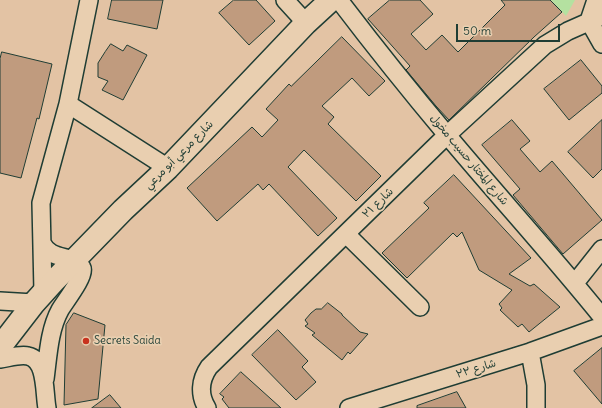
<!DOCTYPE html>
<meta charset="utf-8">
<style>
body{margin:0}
#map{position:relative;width:602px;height:408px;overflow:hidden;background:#e3c3a4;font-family:Delius,sans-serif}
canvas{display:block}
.scale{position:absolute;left:456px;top:24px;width:104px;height:18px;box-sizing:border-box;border:2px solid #1f3d34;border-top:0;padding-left:5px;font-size:12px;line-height:14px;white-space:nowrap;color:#1f3d34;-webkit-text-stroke:3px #e9cfb0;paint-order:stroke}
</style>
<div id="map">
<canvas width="602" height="408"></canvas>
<div class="scale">50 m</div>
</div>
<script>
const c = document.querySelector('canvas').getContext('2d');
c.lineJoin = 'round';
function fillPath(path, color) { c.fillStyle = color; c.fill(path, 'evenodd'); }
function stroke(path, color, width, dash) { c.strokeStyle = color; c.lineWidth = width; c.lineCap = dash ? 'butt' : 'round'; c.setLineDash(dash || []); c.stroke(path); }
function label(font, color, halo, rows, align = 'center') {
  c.font = font + ' Delius,"Playpen Sans Arabic",sans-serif'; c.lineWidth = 3.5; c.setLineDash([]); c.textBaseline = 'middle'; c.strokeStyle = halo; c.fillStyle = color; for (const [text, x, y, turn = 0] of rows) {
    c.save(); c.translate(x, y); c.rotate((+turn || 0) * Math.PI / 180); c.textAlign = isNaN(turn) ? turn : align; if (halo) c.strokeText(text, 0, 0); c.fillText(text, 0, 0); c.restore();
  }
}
const green = new Path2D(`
 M551 0H575L566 16Z`);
const building = new Path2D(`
 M112 0H163L157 29 108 19Z
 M234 0H256L275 21 249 45 219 13Z
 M390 0H420L433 14 411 34 426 50 442 35 458 52 505 5 501 0H550L562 12 534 37 449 120 436 106 406 70 410 66 368 19Z
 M342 37 385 81 369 96 352 78 322 106 334 117 328 124 381 176 356 201 304 150 288 167 337 218 318 236 269 184 263 190 258 184 217 221 187 188 252 127 262 137 278 120 266 109 289 84 291 86Z
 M111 44 123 51 127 45 147 55 123 100 102 90 108 81 98 77V63L105 52Z
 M2 52 52 64 39 119 37 118 21 178 0 173V59Z
 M581 60 602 86V93L569 120 544 89Z
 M512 120 530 141 520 149 540 172 552 161 602 220 563 254 513 195 520 189 482 145Z
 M602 120V169L593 178 568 152Z
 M454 175 531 258 509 274 530 286 534 284 560 307 529 332 522 324 518 327 500 310 502 308 499 304 512 290 479 270 462 232 457 237 453 233 407 278 382 253 429 208 424 203Z
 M328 303 342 314V315L360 332 368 334 350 354 348 352 342 360 312 335 315 333 305 326 308 324 305 320 311 313 316 309H321Z
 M74 313 105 325 98 399 64 405 66 325Z
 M278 330 308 361 302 367 316 382 296 400 252 355Z
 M602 348V404L574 371Z
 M241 372 281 408H229L222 399 224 397 220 394Z
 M457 392 466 408H417V406Z
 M110 395 121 408H92Z`);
const minor = new Path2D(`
 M285 0 306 23
 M339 0C374 46 410 91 447 135 498 196 552 255 602 317
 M596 0 589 21 602 44
 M68 104 168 168
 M346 234 420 307
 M42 243C51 262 74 253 82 268 86 275 64 303 60 310 49 330 48 357 45 379
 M575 283 602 249
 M43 292 41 203 68 104 89 0
 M0 301 34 303
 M530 352 536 385V408
 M0 359C8 358 20 354 28 356 47 360 44 393 47 408
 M207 408C199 395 200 380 209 367L447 135 545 45 568 31 602 16
 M349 408 530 352 602 326`);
const major = new Path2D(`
 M0 347 34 303 53 282 123 210 168 168 306 23 331 0`);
const markers = [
 [86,341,4,"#c8321e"]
];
const streetNames = [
 ["شارع مرعي أبو مرعي",179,155,-45],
 ["شارع المختار حسيب مخول",469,160,50],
 ["شارع ٣١",378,203,-44],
 ["شارع ٣٣",476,369,-17]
];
const poiNames = [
 ["Secrets Saida",94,341]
];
fillPath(green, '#b4e1a0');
fillPath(building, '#c09b7e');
stroke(building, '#1f3d34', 1);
stroke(minor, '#1f3d34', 20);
stroke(major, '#1f3d34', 25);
stroke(minor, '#e9cfb0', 17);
stroke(major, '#e9cfb0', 22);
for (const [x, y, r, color] of markers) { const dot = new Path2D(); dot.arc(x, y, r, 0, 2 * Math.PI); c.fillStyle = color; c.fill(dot); stroke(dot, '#e9cfb0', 1.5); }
label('11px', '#1f3d34', '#e9cfb0', streetNames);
label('11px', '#1f3d34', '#e9cfb0', poiNames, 'left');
</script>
